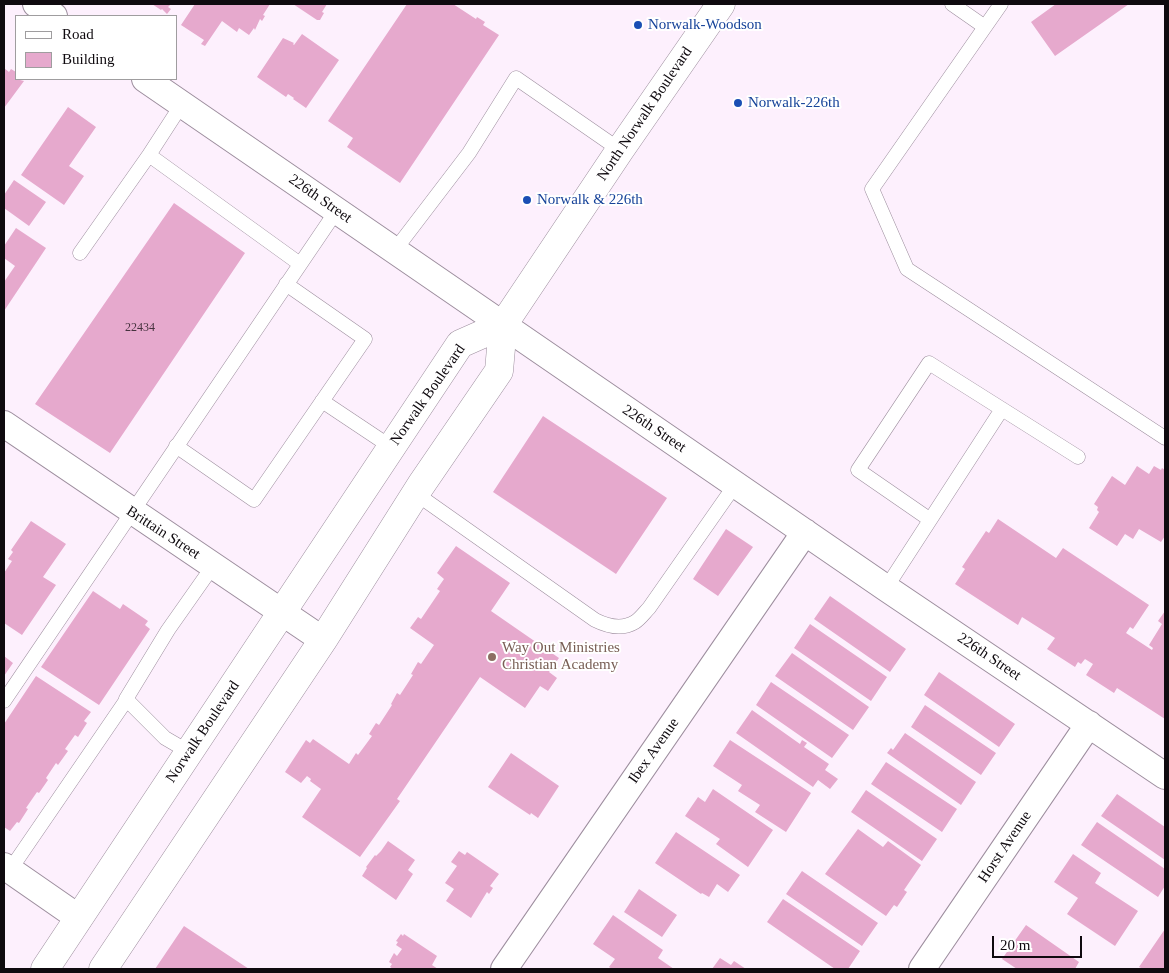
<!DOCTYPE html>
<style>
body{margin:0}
#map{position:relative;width:1169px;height:973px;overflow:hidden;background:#fdf0fd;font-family:Georgia,serif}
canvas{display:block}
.frame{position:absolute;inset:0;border:5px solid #0f0a0f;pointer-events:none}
.legend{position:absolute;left:15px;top:15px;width:162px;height:65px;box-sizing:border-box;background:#fff;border:1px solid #9f9d9f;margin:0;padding:6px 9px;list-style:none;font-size:15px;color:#0f0a0f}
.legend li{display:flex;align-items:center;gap:10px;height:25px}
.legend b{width:25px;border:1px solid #9f9d9f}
.scale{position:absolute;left:992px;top:936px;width:90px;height:22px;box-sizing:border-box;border:2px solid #0f0a0f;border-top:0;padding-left:6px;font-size:15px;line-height:18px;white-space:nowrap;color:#0f0a0f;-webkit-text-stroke:4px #fff;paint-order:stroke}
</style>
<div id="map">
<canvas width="1169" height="973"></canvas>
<div class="frame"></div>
<ul class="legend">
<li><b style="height:6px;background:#fff"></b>Road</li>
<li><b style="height:14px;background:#e6a9cd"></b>Building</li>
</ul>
<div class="scale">20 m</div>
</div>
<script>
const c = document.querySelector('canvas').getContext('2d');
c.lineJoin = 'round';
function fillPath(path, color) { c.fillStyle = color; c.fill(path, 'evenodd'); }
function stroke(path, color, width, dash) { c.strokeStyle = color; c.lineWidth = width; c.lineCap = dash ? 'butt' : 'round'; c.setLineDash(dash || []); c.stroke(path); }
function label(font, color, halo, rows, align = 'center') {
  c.font = font + ' Georgia,serif'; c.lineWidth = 4; c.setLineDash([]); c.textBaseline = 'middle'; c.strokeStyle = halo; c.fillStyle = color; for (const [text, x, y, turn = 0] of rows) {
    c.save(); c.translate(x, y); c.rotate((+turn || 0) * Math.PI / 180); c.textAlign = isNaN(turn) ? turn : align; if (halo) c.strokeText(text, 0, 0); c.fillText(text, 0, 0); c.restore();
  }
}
const building = new Path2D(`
 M152 4H171L168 7 171 9 167 14 162 9 161 10Z
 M195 4H270L263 15 265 16 262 21 260 19 255 30 254 28 249 35 239 28 237 32 222 21 205 46 201 44 204 40 181 25Z
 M293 4H327L322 12 324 13 320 20H317Z
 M407 4H453L476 19 477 17 485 22 483 25 499 35 400 183 347 147 353 138 328 121Z
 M1056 4H1129L1055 56 1031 22Z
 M302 34 339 60 306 108 293 99 294 98 288 94 286 97 257 77 283 38 294 43 293 44 294 45Z
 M4 68 9 72 11 69 16 72V79L24 81 4 108Z
 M68 107 96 127 69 166 84 176 64 205 21 175Z
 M14 180 46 202 29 226 4 208V195Z
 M174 203 245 253 110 453 35 404Z
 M16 228 46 248 4 311V282L15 266 4 258V246Z
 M543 416 667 498 616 574 493 492Z
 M1137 466 1149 474 1154 466 1161 470 1162 468 1165 470V536L1161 542 1139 529 1133 539 1125 534 1117 546 1089 528 1099 512 1097 510 1098 507 1094 504 1112 476 1125 485Z
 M998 519 1056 558 1063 548 1149 605 1133 629 1130 627 1126 633 1152 650 1153 648 1149 645 1162 624 1158 621 1165 611V719L1117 688 1114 693 1086 675 1093 664 1085 659 1081 664 1078 662 1075 667 1047 649 1055 638 1022 617 1018 625 955 584 965 569 962 567 986 531 989 533Z
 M31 521 66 544 43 577 56 585 22 635 4 623V573L12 561 8 559 13 552 11 550Z
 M726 529 753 547 718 596 693 579Z
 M456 546 510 583 491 611 559 658 549 672 557 678 548 691 540 686 525 708 480 677 397 799 400 801 360 857 302 817 321 789 310 781 311 779 307 776 301 783 285 772 306 740 310 743 313 739 349 764 356 753 358 755 372 736 369 734 376 723 379 725 392 705 391 704 397 693 400 695 413 675 411 674 418 662 421 664 434 645 410 628 418 617 421 619 440 591 437 589 444 579 437 573Z
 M93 591 120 609 123 604 148 621 145 625 150 629 99 705 41 667Z
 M830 596 906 649 890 672 814 619Z
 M810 624 887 677 871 701 794 648Z
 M792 653 869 707 853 730 775 676Z
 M4 656 13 663 4 676Z
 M939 672 1015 724 999 747 924 695Z
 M36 676 91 712 84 721 87 723 78 737 75 735 65 749 68 751 58 765 56 763 46 778 48 780 39 793 37 792 26 808 28 809 19 823 17 822 10 831 4 827V724Z
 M771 682 849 735 832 758 756 705Z
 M925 705 996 753 981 775 911 727Z
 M752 710 800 744 802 740 807 743 804 747 829 764 825 770 838 779 830 789 818 780 813 787 736 733Z
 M905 733 976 782 961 805 887 753 891 748 893 750Z
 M730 740 811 793 786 832 755 812 760 805 738 791 742 785 713 766Z
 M511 753 559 786 538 818 531 813 530 815 488 787Z
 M886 762 957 809 942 832 871 784Z
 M713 789 773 830 748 867 716 844 720 839 685 816 698 797 705 802Z
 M866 790 937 839 922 861 851 812Z
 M1117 794 1165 827V860L1101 816Z
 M1097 822 1165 869V886L1158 897 1081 845Z
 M858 829 883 847 888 841 921 865 904 890 907 892 897 907 894 905 886 916 825 874Z
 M676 832 740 875 728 892 717 884 709 897 702 893 701 894 655 863Z
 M388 841 415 860 408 870 413 874 396 900 362 876 367 868 366 867 375 855 376 856 381 851Z
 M459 851 465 855 467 852 499 874 490 886 493 888 489 894 487 892 471 918 446 901 454 889 445 883 457 866 451 862Z
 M1073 854 1101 873 1095 883 1138 911 1115 946 1067 914 1078 898 1054 882Z
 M802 871 878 923 862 946 786 894Z
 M639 889 677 915 662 937 624 912Z
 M783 899 860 951 848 969H835L767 922Z
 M613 915 663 950 658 958 674 969H612L609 967 615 959 593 944Z
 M1026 925 1079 962 1075 969H1017L1002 959Z
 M184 926 249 969H155Z
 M1165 929V969H1143L1139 967Z
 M401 934 403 936 404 934 437 956 432 965 438 969H393L390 967 392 964 389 962 394 953 397 956 402 949 396 945 398 942 396 941Z
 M720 958 731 965 734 961 746 969H712Z`);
const lane = new Path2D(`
 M952 4 985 27
 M1001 4 872 189 907 269 1165 438
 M149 155 182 104
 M395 250 469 153 516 78 620 150
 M80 253 149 155 300 264
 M322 401 391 447
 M176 446 254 500 365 339 286 284
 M415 493 595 620C607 626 622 630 635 622 640 619 645 612 649 608L735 485
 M929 519 858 470 929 363 1078 457
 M886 588 1002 409
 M4 701 337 210
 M189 752 165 738 126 699 168 630 213 566
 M10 870 127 699`);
const street = new Path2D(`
 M36 4 54 16
 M145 79 886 588 1165 776
 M4 424 323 640
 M4 866 79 918
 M504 969 805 532
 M922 969 1089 724`);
const primary = new Path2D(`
 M45 969 460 344 503 325
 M103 969 323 640 421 485 499 371 503 325 620 150 721 4`);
const markers = [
 [638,25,5,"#1a4fb4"],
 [738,103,5,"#1a4fb4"],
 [527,200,5,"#1a4fb4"],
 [492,657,5,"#8d6e63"]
];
const numberNames = [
 ["22434",140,328]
];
const transitNames = [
 ["Norwalk-Woodson",648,25],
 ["Norwalk-226th",748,103],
 ["Norwalk & 226th",537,200]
];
const streetNames = [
 ["North Norwalk Boulevard",645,114,-56],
 ["226th Street",320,199,35],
 ["Norwalk Boulevard",428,395,-55],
 ["226th Street",654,429,34],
 ["Brittain Street",163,533,33],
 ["226th Street",989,657,34],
 ["Norwalk Boulevard",203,732,-56],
 ["Ibex Avenue",654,751,-55],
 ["Horst Avenue",1005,847,-56]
];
const educationNames = [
 ["Way Out Ministries",502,648],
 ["Christian Academy",502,665]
];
fillPath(building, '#e6a9cd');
stroke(lane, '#9d8e9e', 15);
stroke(street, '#9d8e9e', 28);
stroke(primary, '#9d8e9e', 29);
stroke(lane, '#fff', 14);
stroke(street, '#fff', 26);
stroke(primary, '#fff', 28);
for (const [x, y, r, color] of markers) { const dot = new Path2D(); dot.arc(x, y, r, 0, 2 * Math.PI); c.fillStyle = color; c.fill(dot); stroke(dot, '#fff', 2); }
label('12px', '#45323e', null, numberNames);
label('15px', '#164399', '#fff', transitNames, 'left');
label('15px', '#0f0a0f', '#fff', streetNames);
label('15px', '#785e54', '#fff', educationNames, 'left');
</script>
